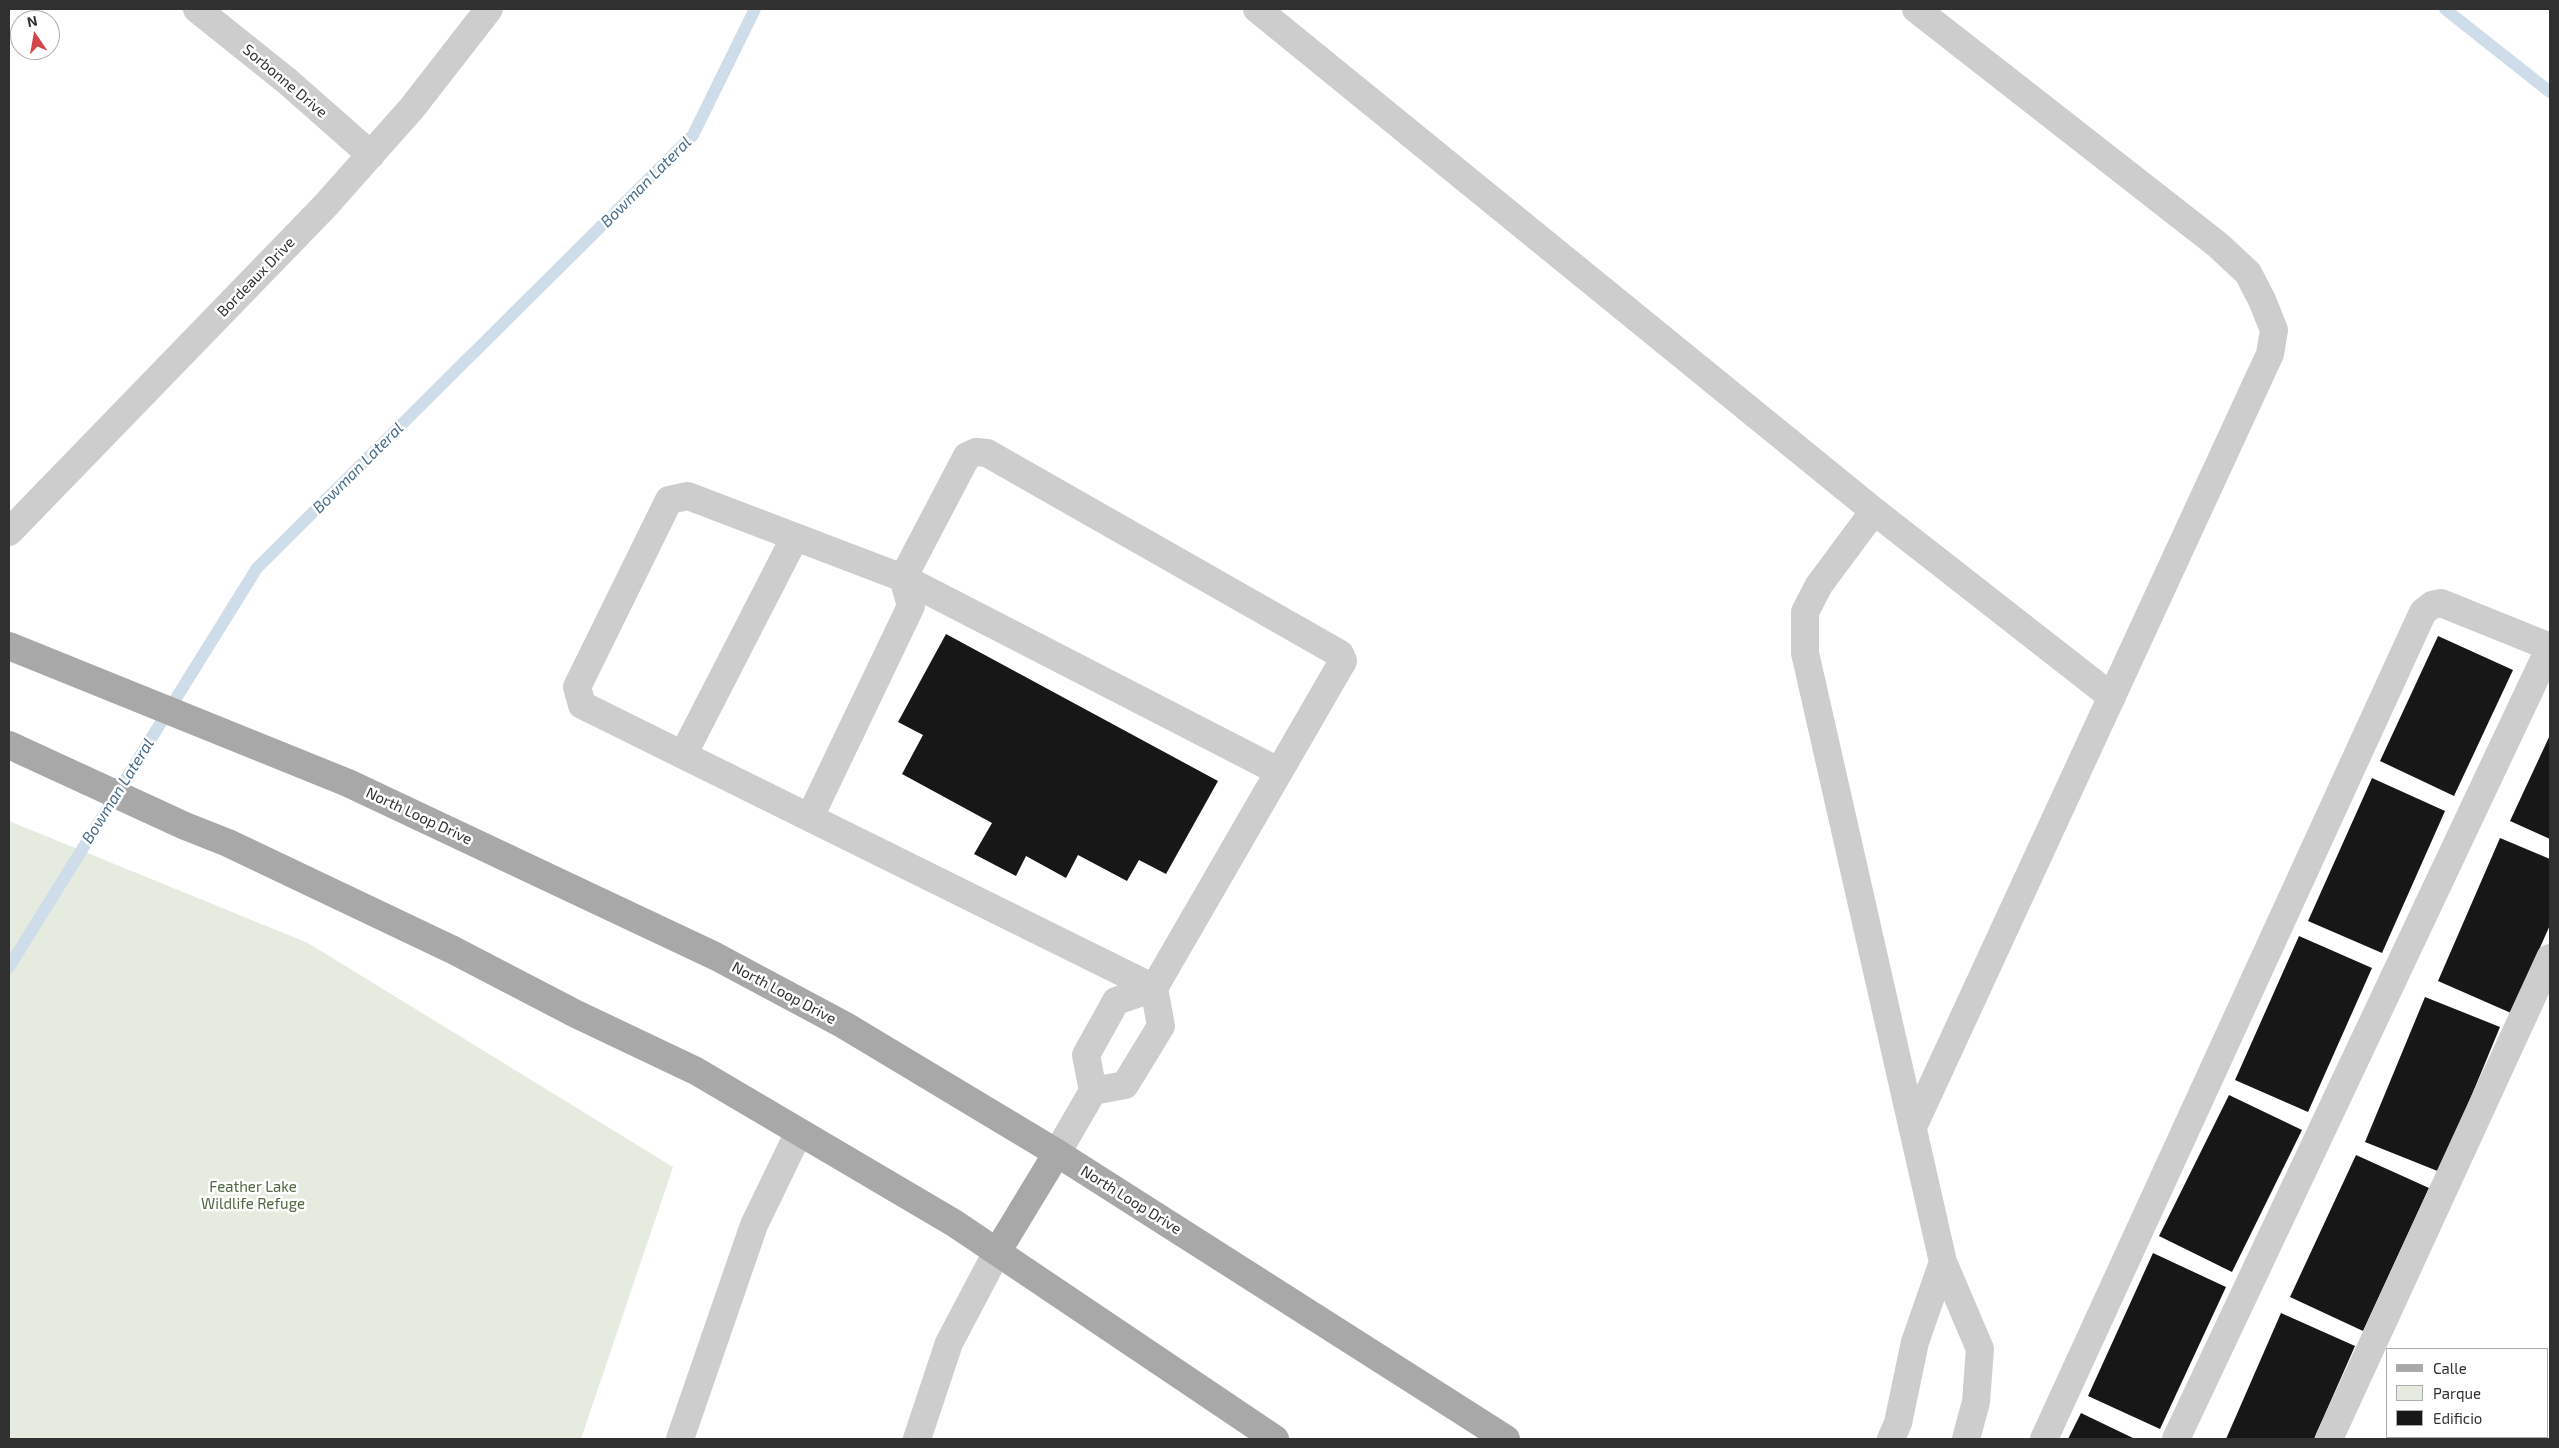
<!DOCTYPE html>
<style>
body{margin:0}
#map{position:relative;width:2559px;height:1448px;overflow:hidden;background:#fff;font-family:"Exo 2",sans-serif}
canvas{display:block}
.frame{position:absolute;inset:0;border:10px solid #303030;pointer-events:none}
.legend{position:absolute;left:2386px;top:1348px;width:162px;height:90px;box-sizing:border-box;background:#fff;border:1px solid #acacac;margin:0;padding:6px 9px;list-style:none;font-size:15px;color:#303030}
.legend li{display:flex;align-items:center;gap:10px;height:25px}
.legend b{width:25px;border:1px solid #acacac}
.north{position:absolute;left:10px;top:10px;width:50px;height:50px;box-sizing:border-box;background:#fff;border:1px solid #acacac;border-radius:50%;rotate:348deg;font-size:14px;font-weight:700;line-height:20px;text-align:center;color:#303030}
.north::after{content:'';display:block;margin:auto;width:18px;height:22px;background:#d24648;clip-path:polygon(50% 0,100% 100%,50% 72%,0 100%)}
</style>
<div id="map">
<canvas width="2559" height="1448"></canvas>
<div class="frame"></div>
<ul class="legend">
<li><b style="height:6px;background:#a8a8a8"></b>Calle</li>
<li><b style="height:14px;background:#e5ebdf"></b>Parque</li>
<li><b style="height:14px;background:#171717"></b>Edificio</li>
</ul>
<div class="north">N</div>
</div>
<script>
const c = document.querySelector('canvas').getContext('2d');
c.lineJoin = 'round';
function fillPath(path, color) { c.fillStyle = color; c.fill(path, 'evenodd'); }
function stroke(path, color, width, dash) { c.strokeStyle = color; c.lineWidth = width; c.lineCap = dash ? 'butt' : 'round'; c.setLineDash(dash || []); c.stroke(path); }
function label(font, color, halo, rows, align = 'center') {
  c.font = font + ' "Exo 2",sans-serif'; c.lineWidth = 5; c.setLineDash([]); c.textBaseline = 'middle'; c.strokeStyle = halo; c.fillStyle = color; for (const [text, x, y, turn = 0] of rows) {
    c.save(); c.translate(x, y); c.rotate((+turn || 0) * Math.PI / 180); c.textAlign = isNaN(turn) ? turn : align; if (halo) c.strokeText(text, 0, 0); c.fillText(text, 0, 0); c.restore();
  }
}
const green = new Path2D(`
 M9 821 308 943 673 1167 581 1439H9Z`);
const stream = new Path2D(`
 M2445 9 2550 92
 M9 967 257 568 693 135 755 9`);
const building = new Path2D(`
 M946 634 1218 781 1166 874 1139 860 1127 881 1078 855 1066 878 1026 856 1016 876 974 854 992 823 902 774 923 735 898 722Z
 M2438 636 2513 670 2454 796 2380 761Z
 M2550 735V839L2510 821Z
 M2372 778 2445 811 2382 953 2308 921Z
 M2500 838 2550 859V925L2511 1013 2438 981Z
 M2299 936 2372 968 2308 1112 2235 1080Z
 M2425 997 2500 1027 2440 1172 2365 1142Z
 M2229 1095 2302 1130 2232 1272 2159 1236Z
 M2356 1155 2429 1188 2363 1331 2290 1297Z
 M2153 1253 2226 1287 2160 1429 2088 1396Z
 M2281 1313 2355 1346 2314 1439H2226Z
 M2081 1413 2135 1439H2068Z`);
const minor = new Path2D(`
 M197 9 287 81 371 155
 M1257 9 1874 511 2112 697
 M976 452 987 453 1340 654 1343 661 1154 988 582 705 577 687 669 500 688 496 903 578 967 456Z
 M1874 511 1819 585 1805 612V653L1943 1262
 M9 532 325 206 412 108 489 9
 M903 578 1278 771
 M683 755 795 537
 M810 817 911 606 903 578
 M1913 1127 2270 354 2274 330 2262 300 2248 273 2218 245 1916 9
 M1057 1153 1093 1091 1086 1055 1116 1001 1154 988 1161 1026 1125 1085 1093 1091
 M680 1439 754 1225 799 1132
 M917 1439 949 1343 997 1252
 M1891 1439 1898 1423 1915 1342 1943 1262 1980 1349 1976 1402 1966 1439
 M2044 1439 2423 612 2432 605 2441 603 2550 647
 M2176 1439 2550 647
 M2329 1439 2550 958`);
const major = new Path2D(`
 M9 646 348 783 715 956 844 1025 1057 1153 1506 1439
 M9 745 185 826 228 843 453 950 576 1014 696 1071 954 1223 1275 1439
 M997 1252 1057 1153`);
const streetNames = [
 ["Sorbonne Drive",285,81,40],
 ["Bordeaux Drive",256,277,-46],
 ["North Loop Drive",419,816,25],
 ["North Loop Drive",784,993,28],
 ["North Loop Drive",1131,1200,32]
];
const parkNames = [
 ["Feather Lake",253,1187],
 ["Wildlife Refuge",253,1204]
];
const waterNames = [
 ["Bowman Lateral",646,182,-45],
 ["Bowman Lateral",358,468,-45],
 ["Bowman Lateral",118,791,-58]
];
fillPath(green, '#e5ebdf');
stroke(stream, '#cedde9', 12);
fillPath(building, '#171717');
stroke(minor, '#cdcdcd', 28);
stroke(major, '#a8a8a8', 28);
label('15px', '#303030', '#fff', streetNames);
label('15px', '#516742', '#fff', parkNames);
label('italic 16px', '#466b89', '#fff', waterNames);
</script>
